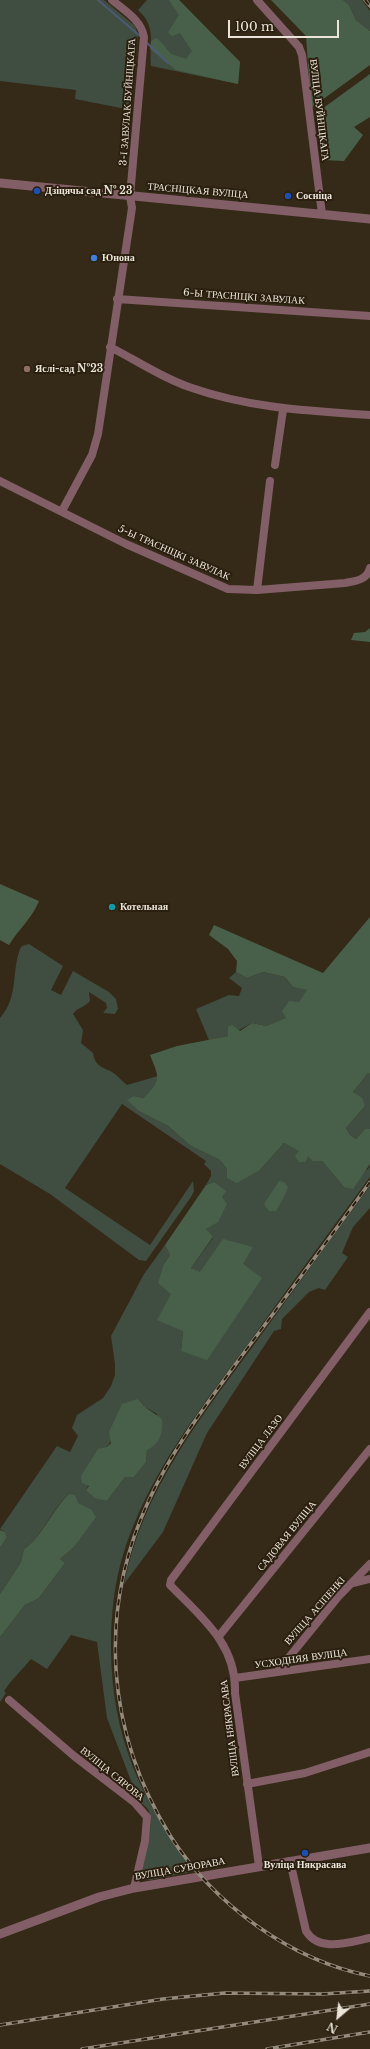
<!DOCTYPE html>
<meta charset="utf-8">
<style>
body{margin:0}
#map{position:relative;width:370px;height:2049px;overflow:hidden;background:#352918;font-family:"Libre Baskerville",serif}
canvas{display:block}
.north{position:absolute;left:318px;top:1997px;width:40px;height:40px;-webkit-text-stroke:3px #2b200f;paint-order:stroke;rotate:208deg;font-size:11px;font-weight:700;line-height:16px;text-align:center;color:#ebe4d9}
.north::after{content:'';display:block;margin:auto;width:14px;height:18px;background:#ebe4d9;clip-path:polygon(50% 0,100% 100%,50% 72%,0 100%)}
.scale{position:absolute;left:228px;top:20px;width:111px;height:18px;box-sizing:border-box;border:2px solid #ebe4d9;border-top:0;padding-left:5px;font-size:12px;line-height:14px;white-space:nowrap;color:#ebe4d9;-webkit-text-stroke:3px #2b200f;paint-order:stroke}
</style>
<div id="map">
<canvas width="370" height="2049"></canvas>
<div class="north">N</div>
<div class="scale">100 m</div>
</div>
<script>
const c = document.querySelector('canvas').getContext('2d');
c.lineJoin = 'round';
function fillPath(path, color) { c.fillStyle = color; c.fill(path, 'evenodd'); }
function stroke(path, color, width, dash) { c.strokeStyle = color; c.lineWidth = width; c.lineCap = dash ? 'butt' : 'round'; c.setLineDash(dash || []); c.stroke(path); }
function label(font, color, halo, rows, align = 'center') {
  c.font = font + ' "Libre Baskerville",serif'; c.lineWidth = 4; c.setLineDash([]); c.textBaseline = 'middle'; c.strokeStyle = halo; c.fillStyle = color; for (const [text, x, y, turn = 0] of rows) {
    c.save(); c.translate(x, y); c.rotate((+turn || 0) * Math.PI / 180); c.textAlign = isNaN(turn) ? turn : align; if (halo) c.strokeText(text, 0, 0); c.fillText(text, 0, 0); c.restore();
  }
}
const green = new Path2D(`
 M0 0H104L135 26 138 35 131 110 75 99 76 90 0 81Z
 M147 0H179L240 62 238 84 151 66C149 43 157 27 138 10Z
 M343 0H362L370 11V31L356 20 349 5Z
 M29 944 63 966 51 990 61 995 73 971 109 992 116 999 118 1009 115 1014 103 1013 107 1008 106 1003 89 992 90 1001C85 1007 78 1007 73 1014L83 1030 81 1043 93 1053C95 1066 102 1067 112 1072 117 1075 122 1081 127 1085L158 1076 155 1087 143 1098 134 1096 139 1111 168 1126 191 1146 220 1160 227 1169 260 1170 284 1143 322 1161 344 1187 369 1168 370 1164V1177C329 1232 288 1288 248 1344 200 1409 147 1476 123 1555 114 1584 111 1616 111 1646 111 1736 141 1802 196 1871L150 1880H146L140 1875C143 1860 157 1820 147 1808 142 1803 135 1798 130 1794L133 1786 107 1718 97 1642 71 1635 47 1669 31 1659C22 1670 12 1679 4 1691L6 1693 0 1702V1637L25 1605 39 1598 65 1563 60 1559 73 1548 91 1509 77 1503 69 1494C50 1511 43 1536 24 1549L21 1562 0 1594V1548L7 1537 5 1532 0 1529 57 1446 70 1452 78 1436 72 1428 77 1415 103 1398 111 1386 115 1375V1364L111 1336 144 1274 165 1245 170 1255 164 1264 171 1294 183 1331 181 1351 243 1264 252 1247 200 1273 191 1268 213 1238 206 1230 222 1197 214 1182 206 1185 211 1176V1171L204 1164 206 1161 122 1104 65 1188 150 1245 193 1181 194 1191 191 1197 146 1261 139 1260 50 1194 0 1164V1018C19 996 11 974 20 949L22 946ZM138 1399 145 1407 157 1414 147 1450 146 1462 134 1477H125L107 1501 86 1490 107 1447Z
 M236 972 247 978 263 972 285 977 293 987 308 990 287 1018 266 1026 252 1023 228 1036 209 1040 196 1009 229 995 239 996 242 988 229 978Z
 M368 1073 370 1074V1129H365L356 1139 350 1135 346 1128 365 1106 353 1092Z
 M370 1186V1208L353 1227 342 1253 348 1257 325 1290 319 1288 309 1292 282 1319 281 1329 274 1331 207 1433 163 1532 124 1584C142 1492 200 1418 254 1345 292 1292 331 1239 370 1186Z`);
const forest = new Path2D(`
 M169 0H179L240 62 238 84 176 70 150 49 151 41 156 38 160 41 171 54 186 59 192 51 180 33 172 36 168 32 179 15Z
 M271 0H343L349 5 356 20 370 31V65L311 108 306 36Z
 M370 74V117L354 127 363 135 344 161 323 160 315 114Z
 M370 628V642L351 640 354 633 365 632Z
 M0 884 39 901C33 917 18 930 9 945L0 940Z
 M370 917V1074L368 1073 353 1092 362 1098 365 1106 346 1128 350 1135 356 1139 365 1129H370V1164L353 1189 344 1187 322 1161H313L308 1156 305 1162H299L295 1156 299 1151 284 1143 260 1170 237 1183 227 1178V1169L220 1160 191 1146 168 1126 139 1111 127 1100 134 1096 143 1098C162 1081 159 1077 150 1055L177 1046 228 1036V1027L232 1025 240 1031 252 1023 266 1026 286 1018 282 1011 289 1001 299 1002 307 990 293 987 285 977 263 972 247 978 236 972 237 961 228 949 209 935 214 925 323 973Z
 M279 1181 284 1182 288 1187 285 1195 276 1211H269L264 1204Z
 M214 1182 226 1191 222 1197 227 1204 218 1222 206 1229 213 1237 191 1268 200 1272 223 1239 253 1247 243 1264 262 1278 207 1360 181 1351 183 1331 157 1320 171 1294 158 1283 164 1264 170 1255 165 1245 206 1185Z
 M138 1399 145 1407 162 1419C163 1433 160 1444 147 1450L146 1462 134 1477H125L107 1501 95 1498 86 1490 89 1486 82 1483 81 1476 98 1449 107 1447 111 1443 109 1432 122 1404Z
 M69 1494 75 1495 78 1503 91 1509 96 1517 73 1548 60 1559 65 1563 39 1598 25 1605 0 1637V1594L21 1562 24 1549C43 1536 51 1511 69 1494Z
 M0 1530 5 1532 7 1537 0 1548Z`);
const stream = new Path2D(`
 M98 0 140 36
 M146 42 168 63`);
const minor = new Path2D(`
 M257 0 299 47 302 55 322 214
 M117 299 370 316
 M110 347C136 360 162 378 189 387 248 408 308 411 370 415
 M275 465 283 410
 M0 481 126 544 228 589 257 590 345 583C356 581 367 580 370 568
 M62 511 92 455 98 434 132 208 130 196 144 37C141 20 125 11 112 0
 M257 590 270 481
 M353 1583 370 1579
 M219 1636 370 1449
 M277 1672 338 1597 370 1564
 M235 1678 370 1659
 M9 1700 74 1756 134 1802 147 1817 145 1841 134 1888
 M247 1784 305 1773 370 1752
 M290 1861 306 1931C319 1953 349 1942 370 1938
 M259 1866 235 1693C237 1644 201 1617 170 1585L171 1580 370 1312`);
const tertiary = new Path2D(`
 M0 183 370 219
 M0 1934 99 1897 134 1888 370 1848`);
const rail = new Path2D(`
 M365 0 370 6
 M370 1182C330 1238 288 1294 246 1350 211 1398 174 1446 149 1500 97 1612 106 1732 171 1837 215 1905 290 1960 370 1976
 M0 2025 163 1999 225 1993 322 1994 370 1991
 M82 2049 370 2004
 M267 2049 370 2032`);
const markers = [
 [37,191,4,"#1a4fb4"],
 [288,196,4,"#1a4fb4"],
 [94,258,4,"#3f7fe0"],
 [27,369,4,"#8d6e63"],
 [112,907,4,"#0f9aa8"],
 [305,1853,4,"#1a4fb4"]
];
const streetNames = [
 ["3-І ЗАВУЛАК БУЙНІЦКАГА",128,102,-86],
 ["ВУЛІЦА БУЙНІЦКАГА",319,110,83],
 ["ТРАСНІЦКАЯ ВУЛІЦА",198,191,5],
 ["6-Ы ТРАСНІЦКІ ЗАВУЛАК",244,297,4],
 ["5-Ы ТРАСНІЦКІ ЗАВУЛАК",174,553,24],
 ["ВУЛІЦА ЛАЗО",261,1442,-53],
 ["САДОВАЯ ВУЛІЦА",287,1536,-51],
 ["ВУЛІЦА АСІПЕНКІ",315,1611,-49],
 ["УСХОДНЯЯ ВУЛІЦА",301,1659,-8],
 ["ВУЛІЦА НЯКРАСАВА",230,1728,-97],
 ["ВУЛІЦА СЯРОВА",112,1774,39],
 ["ВУЛІЦА СУВОРАВА",180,1869,-10]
];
const poiNames = [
 ["Дзіцячы сад № 23",45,191],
 ["Сосніца",296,196],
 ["Юнона",102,258],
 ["Яслі-сад №23",35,369],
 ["Котельная",120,907],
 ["Вуліца Някрасава",305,1865,"center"]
];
fillPath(green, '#3f4e40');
fillPath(forest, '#48604a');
stroke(stream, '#4c5a74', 2);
stroke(minor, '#825e66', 8);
stroke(tertiary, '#825e66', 9);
stroke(rail, '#948b7d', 3.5);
stroke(rail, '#2b200f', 2, [6]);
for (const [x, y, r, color] of markers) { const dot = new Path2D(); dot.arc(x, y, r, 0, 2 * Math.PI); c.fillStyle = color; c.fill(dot); stroke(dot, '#2b200f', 1.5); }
label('10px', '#ebe4d9', '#2b200f', streetNames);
label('bold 10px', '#ebe4d9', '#2b200f', poiNames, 'left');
</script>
